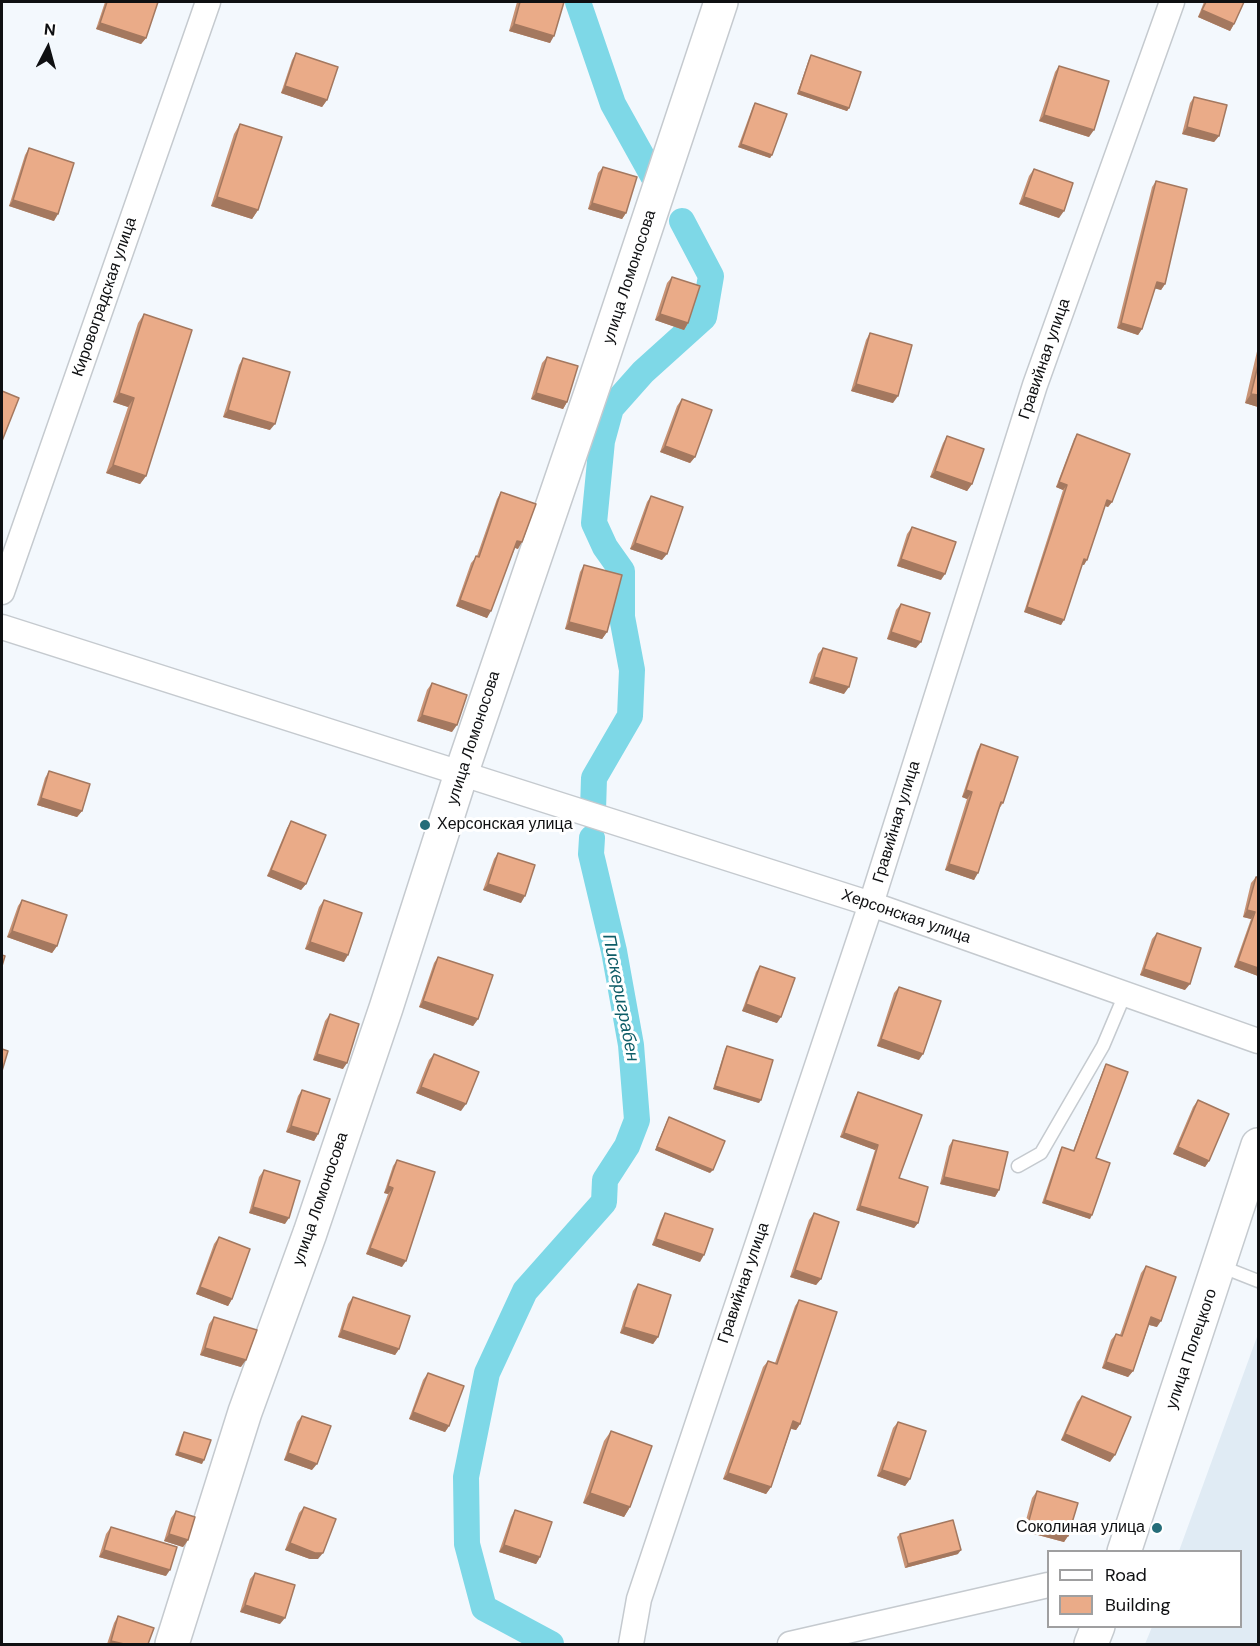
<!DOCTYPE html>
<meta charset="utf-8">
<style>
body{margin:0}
#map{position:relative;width:1260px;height:1646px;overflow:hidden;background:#f3f8fd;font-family:"DM Sans",sans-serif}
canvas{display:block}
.frame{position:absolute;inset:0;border:3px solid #0f1012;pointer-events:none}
.legend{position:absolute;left:1047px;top:1550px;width:195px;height:78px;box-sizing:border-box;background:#fff;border:2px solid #9f9fa0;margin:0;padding:8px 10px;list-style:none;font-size:18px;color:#0f1012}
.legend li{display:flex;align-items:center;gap:12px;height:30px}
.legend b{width:30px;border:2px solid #9f9fa0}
.north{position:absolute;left:18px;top:18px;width:60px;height:60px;-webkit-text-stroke:4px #fff;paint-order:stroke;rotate:6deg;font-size:16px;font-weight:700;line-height:24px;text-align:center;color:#0f1012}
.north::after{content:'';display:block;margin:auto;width:21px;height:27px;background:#0f1012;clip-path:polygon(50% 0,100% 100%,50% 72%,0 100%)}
</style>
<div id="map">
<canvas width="1260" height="1646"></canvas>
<div class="frame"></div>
<ul class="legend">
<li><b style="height:8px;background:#fff"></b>Road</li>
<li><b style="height:16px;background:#eaab88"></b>Building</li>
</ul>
<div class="north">N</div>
</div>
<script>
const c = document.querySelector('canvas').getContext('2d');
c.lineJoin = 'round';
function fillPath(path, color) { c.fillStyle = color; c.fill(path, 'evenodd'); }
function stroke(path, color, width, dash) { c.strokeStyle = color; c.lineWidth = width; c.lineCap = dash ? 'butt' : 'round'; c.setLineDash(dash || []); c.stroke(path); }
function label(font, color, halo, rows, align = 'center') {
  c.font = font + ' "DM Sans",sans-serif'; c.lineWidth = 6; c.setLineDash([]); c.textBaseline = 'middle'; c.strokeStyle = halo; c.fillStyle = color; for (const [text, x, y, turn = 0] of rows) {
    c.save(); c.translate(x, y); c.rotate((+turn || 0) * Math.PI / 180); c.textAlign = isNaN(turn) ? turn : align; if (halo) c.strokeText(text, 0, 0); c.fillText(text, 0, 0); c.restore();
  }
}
const built = new Path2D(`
 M1258 1334V1644H1145L1152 1627 1240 1626V1552L1179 1551Z`);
const canal = new Path2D(`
 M578 2 613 104 653 176
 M593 810 594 778 630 716 632 670 622 617V571L605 547 594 523 602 441 611 408 643 372 704 317 711 276 682 221
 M551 1644 484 1608 467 1544 466 1477 487 1373 525 1291 604 1202 605 1180 627 1146 637 1120 631 1045 614 951 591 854 592 838`);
const lane = new Path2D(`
 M1018 1166 1041 1153 1103 1046 1125 994
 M1220 1266 1258 1281`);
const street = new Path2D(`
 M2 592 208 2
 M2 627 871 904 1258 1041
 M631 1644 639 1599 871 904 1035 385 1172 2
 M790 1644 1048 1585`);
const secondary = new Path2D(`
 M1124 1552 1258 1145
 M172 1644 245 1412 310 1233 386 1008 461 774 594 384 721 2
 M1091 1644 1098 1626`);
const wall = new Path2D(`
 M105 2H158L146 38 141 44 96 29Z
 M517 2H564L550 43 509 31Z
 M1204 2H1244L1234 24 1230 31 1198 17Z
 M296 53 327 100 322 107 281 93 292 60Z
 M811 55 849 108 847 111 797 94 809 59Z
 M1059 66 1089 137 1039 121 1055 72Z
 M1194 97 1219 136 1214 142 1182 134 1190 103Z
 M755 103 772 155 770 158 738 147 753 106Z
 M240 124 258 210 252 219 211 206 234 134Z
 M29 148 54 221 9 206 25 155Z
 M603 167 626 213 622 219 588 209 598 173Z
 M1034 169 1059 218 1019 204 1029 176Z
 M1156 181 1165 284 1161 290 1155 288 1142 329 1138 335 1117 328 1152 187Z
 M672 277 688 323 684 330 655 320 667 283Z
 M144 314 146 476 140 484 106 473 128 407 113 402 138 323Z
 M870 333 893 403 851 391 866 340Z
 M1258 347V407L1245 403Z
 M547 357 567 402 563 409 531 399 542 363Z
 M243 358 270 430 223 417 239 365Z
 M682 399 695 457 690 463 660 452 677 406Z
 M1077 434 1112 502 1108 507 1105 506 1084 565 1082 564 1061 625 1024 612 1063 490 1056 487 1074 439Z
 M947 436 972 484 967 491 930 477 943 443Z
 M501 492 518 549 515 548 487 618 456 606 471 563 477 556 497 499Z
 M651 496 662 560 630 549 647 502Z
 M912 527 941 580 897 566 907 534Z
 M584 565 607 632 602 639 565 629 580 572Z
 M901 604 916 648 887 639 896 610Z
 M823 648 844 694 809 683 818 654Z
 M432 683 452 732 417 721 427 690Z
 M981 744 1003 803 999 809 974 880 945 870 967 799 962 797 977 751Z
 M49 771 82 811 77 817 37 805 45 778Z
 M291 821 306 884 301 890 267 876 287 828Z
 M498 853 521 903 483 890 494 859Z
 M1256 877H1258V976L1234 967 1251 919 1243 917 1251 883Z
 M22 900 57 946 52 953 7 937 18 906Z
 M324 900 344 962 305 949 319 907Z
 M1157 933 1185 990 1140 975 1152 939Z
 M438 957 478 1019 473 1026 419 1007 434 963Z
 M760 966 777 1023 742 1011 756 972Z
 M899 987 919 1060 877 1046 894 993Z
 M330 1014 343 1069 313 1060 325 1021Z
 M727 1046 759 1103 713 1089 725 1049Z
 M434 1054 461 1111 416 1093 429 1060Z
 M1106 1064 1096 1158 1090 1219 1042 1203 1060 1150 1062 1147 1073 1151 1104 1068Z
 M302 1090 318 1134 314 1141 286 1132 298 1096Z
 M858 1092 918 1223 914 1228 856 1210 875 1150 840 1137 855 1097Z
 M1198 1100 1209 1161 1205 1167 1173 1154 1193 1107Z
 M669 1117 710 1173 655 1150 667 1121Z
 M953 1140 999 1190 995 1197 940 1184 949 1146Z
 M397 1160 402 1267 366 1254 388 1194 384 1193 393 1166Z
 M264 1170 285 1224 249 1213 259 1177Z
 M665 1213 700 1262 652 1245 661 1220Z
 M814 1213 821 1279 816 1285 790 1277 809 1220Z
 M219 1237 232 1299 228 1306 196 1294 214 1244Z
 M1146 1266 1157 1327 1149 1325 1133 1371 1128 1377 1102 1368 1111 1340 1116 1334 1120 1335 1141 1273Z
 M638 1284 658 1337 653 1344 620 1333 633 1291Z
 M353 1297 399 1349 395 1355 338 1337 348 1304Z
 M799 1300 800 1424 796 1430 791 1429 771 1487 766 1494 723 1479 763 1367 768 1361 775 1363 795 1306Z
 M214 1317 241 1367 200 1355 209 1324Z
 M428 1373 449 1426 445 1432 409 1419 423 1380Z
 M1082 1396 1110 1462 1061 1440 1077 1402Z
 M302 1416 312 1470 284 1460 297 1422Z
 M898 1422 910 1479 905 1486 877 1476 893 1428Z
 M611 1431 630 1507 624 1517 583 1503 604 1441Z
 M184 1432 202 1464 175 1455 182 1435Z
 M1037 1491 1068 1536 1064 1542 1023 1531 1032 1498Z
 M304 1507 318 1559H310L285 1550 299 1513Z
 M515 1510 540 1557 536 1564 499 1552 511 1517Z
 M176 1511 188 1540 183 1547 164 1541 171 1518Z
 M111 1527 166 1576 99 1557 106 1534Z
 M900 1534 958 1554 905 1568 897 1537Z
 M255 1573 280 1624 240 1612 250 1579Z
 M118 1616 148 1644H107L114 1623Z`);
const shadedWall = new Path2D(`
 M1202 10 1234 24 1230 31 1198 17Z
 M100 23 146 38 141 44 96 29Z
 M514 24 554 36 550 43 509 31Z
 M285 86 327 100 322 107 281 93Z
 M799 91 849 108 847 111 797 94Z
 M1044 115 1094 130 1089 137 1039 121Z
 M1187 127 1219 136 1214 142 1182 134Z
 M741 144 772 155 770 158 738 147Z
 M217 197 258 210 252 219 211 206Z
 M1024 197 1064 211 1059 218 1019 204Z
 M13 200 58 214 54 221 9 206Z
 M592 203 626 213 622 219 588 209Z
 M1157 282 1165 284 1161 290 1153 288Z
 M660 314 688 323 684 330 655 320Z
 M1121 323 1142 329 1138 335 1117 328Z
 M856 384 898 396 893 403 851 391Z
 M119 393 134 398 128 407 113 402Z
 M536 393 567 402 563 409 531 399Z
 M1251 394 1258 395V407L1245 403Z
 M228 410 275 424 270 430 223 417Z
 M665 446 695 457 690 463 660 452Z
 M113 465 146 476 140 484 106 473Z
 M935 471 972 484 967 491 930 477Z
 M1059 482 1067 485 1063 490 1056 487Z
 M1107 500 1112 502 1108 507 1103 505Z
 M517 541 522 542 518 549 513 547Z
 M635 543 667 554 662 560 630 549Z
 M901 559 945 574 941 580 897 566Z
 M1084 559 1087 560 1084 565 1080 564Z
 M460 600 491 611 487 618 456 606Z
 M1027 607 1064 620 1061 625 1024 612Z
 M569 622 607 632 602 639 565 629Z
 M891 632 921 642 916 648 887 639Z
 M814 677 849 687 844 694 809 683Z
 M422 715 457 725 452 732 417 721Z
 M966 790 972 792 967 799 962 797Z
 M41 798 82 811 77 817 37 805Z
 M949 864 978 873 974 880 945 870Z
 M271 870 306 884 301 890 267 876Z
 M488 884 525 896 521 903 483 890Z
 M1247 910 1255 912 1251 919 1243 917Z
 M12 931 57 946 52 953 7 937Z
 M310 942 348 955 344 962 305 949Z
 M1238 961 1258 968V976L1234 967Z
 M1144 969 1190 984 1185 990 1140 975Z
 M423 1001 478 1019 473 1026 419 1007Z
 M746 1004 781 1017 777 1023 742 1011Z
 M881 1039 923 1054 919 1060 877 1046Z
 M317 1054 347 1063 343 1069 313 1060Z
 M715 1086 761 1100 759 1103 713 1089Z
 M421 1087 466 1104 461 1111 416 1093Z
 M291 1126 318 1134 314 1141 286 1132Z
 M844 1133 878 1145 875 1150 840 1137Z
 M657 1147 713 1170 710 1173 655 1150Z
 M1178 1147 1209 1161 1205 1167 1173 1154Z
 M944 1177 999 1190 995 1197 940 1184Z
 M388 1186 393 1188 388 1194 384 1193Z
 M1045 1200 1092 1215 1090 1219 1042 1203Z
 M860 1206 918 1223 914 1228 856 1210Z
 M253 1207 289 1218 285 1224 249 1213Z
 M656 1239 704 1255 700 1262 652 1245Z
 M370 1248 406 1261 402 1267 366 1254Z
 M795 1270 821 1279 816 1285 790 1277Z
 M200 1287 232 1299 228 1306 196 1294Z
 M1151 1317 1161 1321 1157 1327 1146 1324Z
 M624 1327 658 1337 653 1344 620 1333Z
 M342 1330 399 1349 395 1355 338 1337Z
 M205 1348 246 1360 241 1367 200 1355Z
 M1106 1362 1133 1371 1128 1377 1102 1368Z
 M413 1412 449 1426 445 1432 409 1419Z
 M793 1421 800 1424 796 1430 789 1428Z
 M1065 1434 1115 1455 1110 1462 1061 1440Z
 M178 1452 204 1460 202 1464 175 1455Z
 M288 1453 317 1464 312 1470 284 1460Z
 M882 1470 910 1479 905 1486 877 1476Z
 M728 1473 771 1487 766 1494 723 1479Z
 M590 1493 630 1507 624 1517 583 1503Z
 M1028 1524 1068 1536 1064 1542 1023 1531Z
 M169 1534 188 1540 183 1547 164 1541Z
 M290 1543 323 1553 318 1559H310L285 1550Z
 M504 1545 540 1557 536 1564 499 1552Z
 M104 1550 170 1570 166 1576 99 1557Z
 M961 1550 958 1554 905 1568 908 1564Z
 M245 1605 285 1618 280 1624 240 1612Z
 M111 1641 124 1644H108Z`);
const building = new Path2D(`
 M107 2H158L146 38 100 23Z
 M520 2H564L554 36 514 24Z
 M1206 2H1244L1234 24 1202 10Z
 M296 53 338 67 327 100 285 86Z
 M811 55 861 72 849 108 799 91Z
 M1059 66 1109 81 1094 130 1044 115Z
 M1194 97 1227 105 1219 136 1187 127Z
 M755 103 787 114 772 155 741 144Z
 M240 124 282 137 258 210 217 197Z
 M29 148 74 163 58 214 13 200Z
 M603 167 637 177 626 213 592 203Z
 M1034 169 1073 183 1064 211 1024 197Z
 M1156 181 1187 189 1165 284 1157 282 1142 329 1121 323Z
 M672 277 700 286 688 323 660 314Z
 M144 314 192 330 146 476 113 465 134 398 119 393Z
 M870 333 912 345 898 396 856 384Z
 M547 357 578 366 567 402 536 393Z
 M243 358 290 372 275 424 228 410Z
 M1258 365V395L1251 394Z
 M2 391 19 398 2 441Z
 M682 399 712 410 695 457 665 446Z
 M1077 434 1130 454 1112 502 1107 500 1087 560 1084 559 1064 620 1027 607 1067 485 1059 482Z
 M947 436 984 449 972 484 935 471Z
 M501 492 536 504 522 542 517 541 491 611 460 600 476 556 479 557Z
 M651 496 683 507 667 554 635 543Z
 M912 527 956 542 945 574 901 559Z
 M584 565 622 575 607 632 569 622Z
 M901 604 930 613 921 642 891 632Z
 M823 648 857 658 849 687 814 677Z
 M432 683 467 695 457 725 422 715Z
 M981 744 1018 757 1003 803 1001 802 978 873 949 864 972 792 966 790Z
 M49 771 90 784 82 811 41 798Z
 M291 821 326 835 306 884 271 870Z
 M498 853 535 865 525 896 488 884Z
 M1256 877H1258V968L1238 961 1255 912 1247 910Z
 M22 900 67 915 57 946 12 931Z
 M324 900 362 913 348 955 310 942Z
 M1157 933 1201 948 1190 984 1144 969Z
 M2 955 5 956 2 966Z
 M438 957 493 975 478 1019 423 1001Z
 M760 966 795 978 781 1017 746 1004Z
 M899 987 941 1001 923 1054 881 1039Z
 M330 1014 359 1024 347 1063 317 1054Z
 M727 1046 773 1060 761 1100 715 1086Z
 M2 1049 8 1051 2 1071Z
 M434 1054 479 1072 466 1104 421 1087Z
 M1106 1064 1128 1072 1096 1158 1110 1163 1092 1215 1045 1200 1062 1147 1074 1151Z
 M302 1090 330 1099 318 1134 291 1126Z
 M858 1092 922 1115 899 1178 928 1187 918 1223 860 1206 878 1145 844 1133Z
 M1198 1100 1229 1114 1209 1161 1178 1147Z
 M669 1117 725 1141 713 1170 657 1147Z
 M953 1140 1008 1152 999 1190 944 1177Z
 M397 1160 435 1172 406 1261 370 1248 393 1188 388 1186Z
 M264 1170 300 1181 289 1218 253 1207Z
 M665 1213 713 1229 704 1255 656 1239Z
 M814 1213 839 1222 821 1279 795 1270Z
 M219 1237 250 1249 232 1299 200 1287Z
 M1146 1266 1176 1277 1161 1321 1151 1317 1133 1371 1106 1362 1116 1334 1122 1336Z
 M638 1284 671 1295 658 1337 624 1327Z
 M353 1297 410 1316 399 1349 342 1330Z
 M799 1300 837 1312 800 1424 793 1421 771 1487 728 1473 768 1361 777 1364Z
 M214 1317 257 1330 246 1360 205 1348Z
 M428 1373 464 1386 449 1426 413 1412Z
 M1082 1396 1131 1417 1115 1455 1065 1434Z
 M302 1416 331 1426 317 1464 288 1453Z
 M898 1422 926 1431 910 1479 882 1470Z
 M611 1431 652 1446 630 1507 590 1493Z
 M184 1432 211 1440 204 1460 178 1452Z
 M1037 1491 1078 1503 1068 1536 1028 1524Z
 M304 1507 336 1519 323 1553H315L290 1543Z
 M515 1510 552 1522 540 1557 504 1545Z
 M176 1511 195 1517 188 1540 169 1534Z
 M953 1520 961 1550 908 1564 900 1534Z
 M111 1527 177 1547 170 1570 104 1550Z
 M255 1573 295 1585 285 1618 245 1605Z
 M118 1616 154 1628 148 1644H124L111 1641Z`);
const markers = [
 [425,825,6,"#256d79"],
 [1157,1528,6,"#256d79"]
];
const streetNames = [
 ["улица Ломоносова",630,277,-72],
 ["Кировоградская улица",105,297,-71],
 ["Гравийная улица",1045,359,-71],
 ["улица Ломоносова",474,738,-72],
 ["Гравийная улица",897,822,-73],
 ["Херсонская улица",906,917,19],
 ["улица Ломоносова",321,1199,-71],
 ["Гравийная улица",744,1283,-71],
 ["улица Полецкого",1192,1349,-71]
];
const poiNames = [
 ["Херсонская улица",437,825],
 ["Соколиная улица",1145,1528,"right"]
];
const waterNames = [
 ["Пискериграбен",620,998,79]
];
fillPath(built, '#e0ebf4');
stroke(canal, '#7ed8e7', 26);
stroke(lane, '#c5cacf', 15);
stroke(street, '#c5cacf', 27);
stroke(secondary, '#c5cacf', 36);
stroke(lane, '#fff', 12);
stroke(street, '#fff', 24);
stroke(secondary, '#fff', 33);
fillPath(wall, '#c99375');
fillPath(shadedWall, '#a4785f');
fillPath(building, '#eaab88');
stroke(building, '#a4785f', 1.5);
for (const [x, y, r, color] of markers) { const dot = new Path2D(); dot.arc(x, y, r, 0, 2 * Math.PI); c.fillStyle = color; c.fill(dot); stroke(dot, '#fff', 2); }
label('16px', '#0f1012', '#fff', streetNames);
label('16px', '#0f1012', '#fff', poiNames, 'left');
label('italic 18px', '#0f5d68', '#fff', waterNames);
</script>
